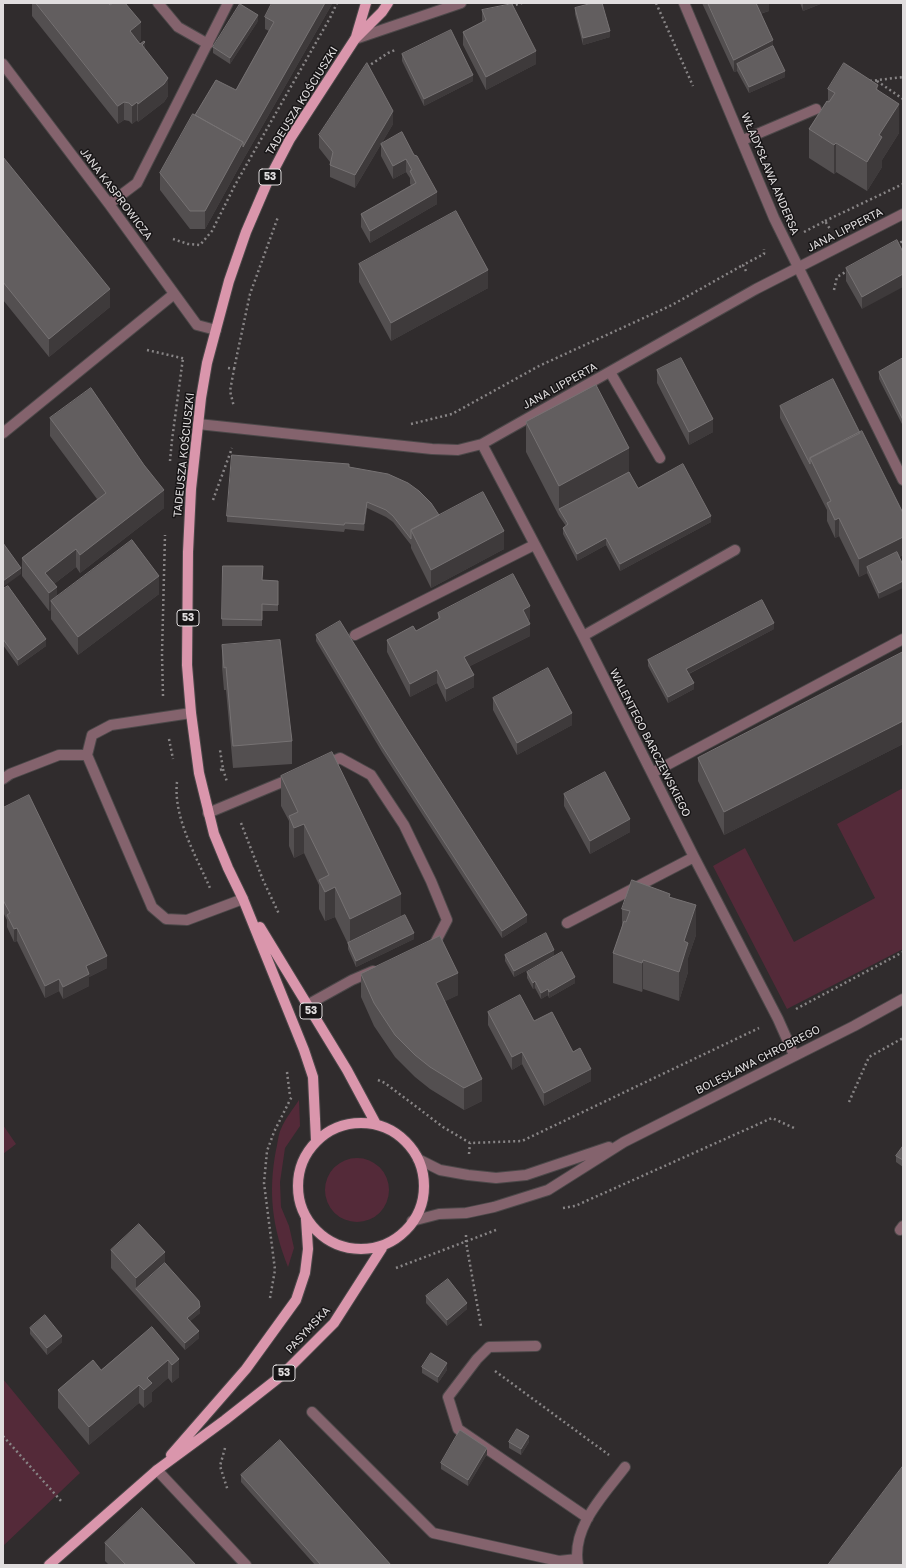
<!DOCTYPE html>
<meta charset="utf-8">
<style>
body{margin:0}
#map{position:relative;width:906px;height:1568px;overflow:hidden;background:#302c2d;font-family:"Golos Text",sans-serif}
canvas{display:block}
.frame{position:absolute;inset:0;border:4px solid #e0ddde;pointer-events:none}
</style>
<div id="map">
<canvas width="906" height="1568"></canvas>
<div class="frame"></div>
</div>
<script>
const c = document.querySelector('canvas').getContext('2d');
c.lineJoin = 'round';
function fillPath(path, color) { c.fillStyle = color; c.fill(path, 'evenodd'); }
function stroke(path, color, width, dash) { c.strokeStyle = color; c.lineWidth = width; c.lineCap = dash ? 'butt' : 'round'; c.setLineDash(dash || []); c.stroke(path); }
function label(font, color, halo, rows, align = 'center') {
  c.font = font + ' "Golos Text",sans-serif'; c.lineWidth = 3; c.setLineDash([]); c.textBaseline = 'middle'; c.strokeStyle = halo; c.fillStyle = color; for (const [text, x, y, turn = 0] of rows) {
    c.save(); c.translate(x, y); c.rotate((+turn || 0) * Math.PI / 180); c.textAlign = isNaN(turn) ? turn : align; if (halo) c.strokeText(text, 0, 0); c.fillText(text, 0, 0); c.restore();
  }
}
const green = new Path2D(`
 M903 788V949L787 1009 713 866 745 848 794 942 875 898 837 824Z
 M299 1100 300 1126 285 1148 280 1182 281 1207 289 1226 294 1248 288 1267C272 1227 268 1192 276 1150 278 1143 278 1135 281 1129 285 1119 293 1109 299 1100Z
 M3 1125 16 1144 3 1154Z
 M325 1190a32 32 0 1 1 64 0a32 32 0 1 1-64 0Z
 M3 1379 80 1473 3 1546Z`);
const path = new Path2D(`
 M656 3 693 86
 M511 6 522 3
 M367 67 388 53 395 50
 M870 81 903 77
 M877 81 903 99
 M825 221 903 184
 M804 232 825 221 830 229
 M173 239 188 244 200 245 212 231 235 185 330 18 337 3
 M896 245 903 241
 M746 271 743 265 764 254V249
 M834 290 837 277 849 270
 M147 350 186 359
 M228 368 234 369 230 391 234 407
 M234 369 250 294 278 217
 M411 424 452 414 539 366 672 305 743 265
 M170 461 172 440 183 358
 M213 500 232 448
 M163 696 162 654 165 535
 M169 739 173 759
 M223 769 227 782
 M220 770 223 769 220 750
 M177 782C173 817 196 856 210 888
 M241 823 263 880 279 914
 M796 1009 903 952
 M287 1072 290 1096
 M378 1080 385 1083 443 1127 470 1143 522 1141 759 1028
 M849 1102 869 1057 903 1038
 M469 1154 470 1143
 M563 1208 575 1206 772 1118 794 1128
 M466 1235V1242L481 1326
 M396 1268 496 1230
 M270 1298 275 1270 264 1183 267 1151 274 1132 292 1096
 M495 1371 609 1455
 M3 1436 62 1502
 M225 1448 220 1466 228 1491`);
const minor = new Path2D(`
 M158 3 178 27 208 44
 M684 3 774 218 903 480
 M355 39 461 3
 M3 64 109 204 197 325 216 330
 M743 140 816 109
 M109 204 137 183 228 3
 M610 372 660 458
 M198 424 432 449 458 450 482 444 756 289 903 214
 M3 433 174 294
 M482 444 583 636 694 857 778 1019 794 1055
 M355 635 534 545
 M583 636 735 550
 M191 713 111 725 92 735 87 755 152 907 166 919 187 920 243 899
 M324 765 340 758 371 775 404 825 431 881 447 920 434 945 432 946
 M652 773 903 639
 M3 779 10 774 59 755H87
 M208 813 292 778
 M567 923 694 857
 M307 1005 352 980 373 971
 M418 1159 440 1170 468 1175 496 1178 526 1175 609 1147
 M412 1221 439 1214 466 1213 494 1207 548 1190 624 1142 854 1026 903 999
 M900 1230 903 1226
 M536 1346 489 1347 477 1359 448 1397 458 1429 588 1518
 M312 1412 433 1533 559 1561 577 1559
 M157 1470 246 1565
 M578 1565C571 1527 604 1495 625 1467`);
const major = new Path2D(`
 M356 37 366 3
 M260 927 347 1070 376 1124
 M298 1186a63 63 0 1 1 126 0a63 63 0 1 1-126 0Z
 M316 1140 313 1077 304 1050 243 899 228 868 214 834 199 773 191 713 187 665 188 552 191 489 201 398 207 363 229 281 246 232 267 183 290 139 355 39 382 12 388 3
 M171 1455 246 1369 296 1300 305 1273 308 1249 306 1219
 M49 1565 157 1470 225 1420 281 1376 334 1323 382 1248`);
const wall = new Path2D(`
 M32 3H108L141 40 139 42 145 49 168 96 164 102 138 122 137 120 132 124 129 121 124 120 118 124 32 16Z
 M332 3V4L243 160 205 229H190L160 190V173L195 115 236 90 269 31 265 29V17Z
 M702 3H769V11L760 14 785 77 749 93 737 71 734 72Z
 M800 3H823L803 11Z
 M575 8 610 37 583 45 575 14Z
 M482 10 536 64 486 90 463 45V32L482 23Z
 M258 21 230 64 213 53V47Z
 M402 54 473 81 424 106 402 61Z
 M828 89 878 90 899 133 882 160V167L867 191 836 172 834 174 809 158V129L828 101Z
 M393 124 355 188 330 177V162L319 148V135Z
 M402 132 437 204 370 243 361 227V214L411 185 410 184V178L406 172 393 179 381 156V144Z
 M3 157 110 307 49 357 3 300Z
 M903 252 862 309 846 281V268Z
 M359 264 488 288 391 341 359 282Z
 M903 358V426L879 379V372Z
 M657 370 713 432 689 445 657 383Z
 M780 406 860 433 903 513V555L899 557 879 599 867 573 859 577 839 536 835 538 827 521V510L780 418Z
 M50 418 164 508 80 573 76 567 54 584 57 597 159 594 78 655 51 619V610L49 611 22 576V558L97 499 50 436Z
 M526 422 629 472 638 488 711 522 620 571 606 545 577 561 563 534V528L566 526 559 516 526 452Z
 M349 467 439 515 504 549 431 588 411 548V545L393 522 386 517 367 508 364 531 345 529 344 532 227 522V516Z
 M223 566 263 580 278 581V611H262V626H222Z
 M3 589 46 646 18 666 3 645Z
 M438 613 530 619 528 620 530 636 470 666 474 687 446 702 437 683 410 697 387 652V640L416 631 438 619Z
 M774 629 689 674 694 689 668 703 648 666V660Z
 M316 635 407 729 527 922 502 938 382 752 316 641Z
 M222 645 292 741V764L233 768 226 690H224L222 667Z
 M903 652V744L724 835 698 781V758Z
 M493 698 572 725 517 755 493 710Z
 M281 776 401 917 414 939 356 967 348 949V944L335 917 325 921 319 909V885L304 853 294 858 289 846V821L281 806Z
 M564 794 630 832 590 854 564 806Z
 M3 808 107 968 89 977V986L63 999 59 991 45 998 17 941 14 942 7 927V920L3 912Z
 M670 897 696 935 688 958V972L679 1001 643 989 642 992 613 983V953L622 927V909Z
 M505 955 554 956 514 977 505 961Z
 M527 972 575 983 549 998 548 995 541 999 535 988 533 989 527 978Z
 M361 974 458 995 445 1001 482 1101 464 1110 430 1089 415 1077 395 1057 374 1026 361 997Z
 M488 1012 534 1021 573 1052 591 1081 544 1106 522 1064 512 1070 488 1025Z
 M903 1146V1167L896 1162V1156Z
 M111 1250 165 1263 200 1313 190 1321 199 1338 185 1350 111 1268Z
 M426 1296 467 1309 447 1326 426 1303Z
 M152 1327 179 1377 172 1383 168 1378 152 1392V1401L144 1408 139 1403 89 1445 58 1408V1390L101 1370Z
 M30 1328 62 1342 47 1355 30 1334Z
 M422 1367 447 1370 438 1383 422 1373Z
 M509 1442H529L521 1455 509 1448Z
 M487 1454 468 1486 441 1469V1463Z
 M241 1475 391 1565H315L241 1482Z
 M105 1543 196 1565H109L105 1561Z`);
const shadedWall = new Path2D(`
 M325 3H332V4L243 160 205 229V211L243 142Z
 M755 3H769V11L755 15Z
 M803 3H823L803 11Z
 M258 15V21L230 64V58Z
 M141 22V40L130 49V31Z
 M610 31V37L583 45V38Z
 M773 40V53L737 64V71L734 72V60Z
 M145 42V60L142 45Z
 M536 51V64L486 90V77Z
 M785 71V77L749 93V87Z
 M473 75V81L424 106V99Z
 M168 78V96L164 102 138 122V104Z
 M878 85V114L876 89Z
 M124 102V120L118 124V106Z
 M137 102V120L132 124V106Z
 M899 104V133L882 160V167L867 191V162L879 135Z
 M393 111V124L355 188V175Z
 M836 143V172L834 174V145Z
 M406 159V172L393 179V166Z
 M437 192V204L370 243V231Z
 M488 270V288L391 341V323Z
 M903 274V287L862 309V297Z
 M110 289V307L49 357V339Z
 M713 419V432L689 445V432Z
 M629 448V478L559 509V486Z
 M164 490V508L80 573V555Z
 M367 502V508L364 531V524Z
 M711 516V522L620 571V564Z
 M839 518V536L835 538V520Z
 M504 531V549L431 588V570Z
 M903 537V555L869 572 867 567V573L859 577V559Z
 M606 538V545L577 561V554Z
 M76 549V567L46 590 45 573Z
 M21 568V574L3 587V581Z
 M159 576V594L78 655V637Z
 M903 581V588L879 599V593Z
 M57 587V605L51 601V610L49 611V593Z
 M530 606V619L523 622V610Z
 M774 623V629L686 675V669Z
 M530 624V636L464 669V657Z
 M46 639V646L18 666V660Z
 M437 670V683L410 697V684Z
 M474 675V687L446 702V689Z
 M694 683V689L668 703V697Z
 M572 713V725L517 755V743Z
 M903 721V744L724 835V812Z
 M630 819V832L590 854V841Z
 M304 824V853L294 858V828Z
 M335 887V917L325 921V892Z
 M401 894V924L350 948V919Z
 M696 905V935L688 958V972L679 1001V972L684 941Z
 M527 915V922L502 938V931Z
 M17 928V941L14 942V929Z
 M414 933V939L356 967V961Z
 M554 950V956L514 977V971Z
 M107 956V968L89 977V986L63 999V987L86 966Z
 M643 960V989L642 992V963Z
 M458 973V995L436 1006V983Z
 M575 977V983L549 998V992Z
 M59 979V991L45 998V986Z
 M535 981V988L533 989V983Z
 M548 989V995L541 999V993Z
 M522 1052V1064L512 1070V1057Z
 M591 1069V1081L544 1106V1093Z
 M482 1079V1101L464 1110V1088Z
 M165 1252V1269L136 1289V1295V1278Z
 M467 1303V1309L447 1326V1320Z
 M200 1307V1313L187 1324V1318Z
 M199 1331V1338L185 1350V1343Z
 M62 1336V1342L47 1355V1348Z
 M179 1359V1377L172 1383V1365Z
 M168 1360V1378L152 1392V1401L144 1408V1390L147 1378Z
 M447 1363V1370L438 1383V1377Z
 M139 1385V1403L89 1445V1427Z
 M529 1436V1442L521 1455V1449Z
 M487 1448V1454L468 1486V1480Z`);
const building = new Path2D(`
 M36 3H108L110 5 113 3H125L141 22 130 31 140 44 144 41 145 42 142 45 168 78 164 84 138 104 137 102 132 106 129 103 124 102 118 106Z
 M272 3H325L243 147V142L195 115 216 80 236 90 274 22 265 17Z
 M593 3H602L610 31 583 38 575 8Z
 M708 3H756L773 40 734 60Z
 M240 4 258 15 230 58 213 47Z
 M512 4 536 51 486 77 463 32 486 20 482 10Z
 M451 30 473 75 424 99 402 54Z
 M773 46 785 71 749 87 737 64Z
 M367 63 393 111 355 175 330 165 333 152 319 135Z
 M844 63 878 85 876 89 899 104 879 135 882 137 867 162 836 143 834 145 809 129 827 101 829 102 835 93 828 89Z
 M193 114 243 142 205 211H190L160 173Z
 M402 132 414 155 417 156 437 192 370 231 361 214 416 183 410 171 412 170 406 159 393 166 381 144Z
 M3 157 110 289 49 339 3 282Z
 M456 211 488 270 391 323 359 264Z
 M897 240 903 252V274L862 297 846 268Z
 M681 358 713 419 689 432 657 370Z
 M903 358V420L879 372Z
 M833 379 860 433 810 458V464L780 406Z
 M596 385 629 448 559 486 526 422Z
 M91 388 144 465 164 490 80 555 76 549 45 573 57 587 49 593 22 558 106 493 50 418Z
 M862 431 903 513V537L859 559 839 518 835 520 827 503 831 501 810 458Z
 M232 455 349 464V467L388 474 408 483 419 491 431 503 439 515 411 530V539L393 516 386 510 367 502 364 524 345 523 344 525 227 516Z
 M683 464 711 516 620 564 606 538 577 554 563 528 568 524 559 509 629 472 638 488Z
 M483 492 504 531 431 570 411 530Z
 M132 540 159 576 78 637 51 601Z
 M3 543 21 568 3 581Z
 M897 552 903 565V581L879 593 867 567Z
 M223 566H263L262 580 278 581V605L262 604V620L222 619Z
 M513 574 530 606 523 610 530 624 464 657 474 675 446 689 437 670 410 684 387 640 413 626 416 631 440 618 438 613Z
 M8 586 46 639 18 660 3 639V589Z
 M762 600 774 623 686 669 694 683 668 697 648 660Z
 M340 621 407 729 527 915 502 931 382 746 316 635Z
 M280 640 292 741 233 746 226 667 224 668 222 645Z
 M903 652V721L724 812 698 758Z
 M548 668 572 713 517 743 493 698Z
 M332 752 401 894 350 919 335 887 325 892 319 880 329 875 304 824 294 828 289 816 298 812 281 776Z
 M605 772 630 819 590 841 564 794Z
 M29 795 107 956 86 966 89 974 63 987 59 979 45 986 17 928 14 929 7 915 10 913 3 900V808Z
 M632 880 670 894 669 897 696 905 684 941 688 943 679 972 643 960 642 963 613 953 624 921 626 922 630 911 622 909Z
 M405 915 414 933 356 961 348 943Z
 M546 933 554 950 514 971 505 955Z
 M440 936 458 973 436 983 482 1079 464 1088 430 1067 415 1055 395 1035 374 1003 361 974Z
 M562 952 575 977 549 992 548 989 541 993 535 981 533 983 527 972Z
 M520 995 534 1021 552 1012 573 1052 580 1048 591 1069 544 1093 522 1052 512 1057 488 1012Z
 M903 1146V1160L896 1156Z
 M139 1224 165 1252 136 1278 111 1250Z
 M165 1263 199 1301 200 1307 187 1318 199 1331 185 1343 136 1289Z
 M448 1279 467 1303 447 1320 426 1296Z
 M45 1315 62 1336 47 1348 30 1328Z
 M152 1327 179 1359 172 1365 168 1360 147 1378 152 1383 144 1390 139 1385 89 1427 58 1390 93 1360 101 1370Z
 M431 1353 447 1363 438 1377 422 1367Z
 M517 1429 529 1436 521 1449 509 1442Z
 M460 1430 487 1448 468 1480 441 1463Z
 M280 1440 391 1565H321L241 1475Z
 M903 1466V1565H828Z
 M142 1508 196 1565H126L105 1543Z`);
const shields = [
 [270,177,22],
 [188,618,22],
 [311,1011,22],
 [284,1373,22]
];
const shieldNames = [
 ["53",270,177],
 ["53",188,618],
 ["53",311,1011],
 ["53",284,1373]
];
const streetNames = [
 ["TADEUSZA KOŚCIUSZKI",302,101,-58],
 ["WŁADYSŁAWA ANDERSA",770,174,67],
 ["JANA KASPROWICZA",116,194,53],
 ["JANA LIPPERTA",845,230,-27],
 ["JANA LIPPERTA",560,386,-29],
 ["TADEUSZA KOŚCIUSZKI",184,455,-84],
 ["WALENTEGO BARCZEWSKIEGO",650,743,63],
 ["BOLESŁAWA CHROBREGO",758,1060,-27],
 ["PASYMSKA",308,1330,-47]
];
fillPath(green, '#542a39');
stroke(minor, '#4c4849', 12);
stroke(major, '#4c4849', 12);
stroke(path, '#888586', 2.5, [2, 3]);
stroke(minor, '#84636d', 10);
stroke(major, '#da96ac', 10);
fillPath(wall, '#534f50');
fillPath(shadedWall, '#3e3a3b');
fillPath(building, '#625e5f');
stroke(building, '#767273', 1);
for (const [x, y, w] of shields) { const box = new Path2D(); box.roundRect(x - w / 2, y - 8, w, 16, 3); c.fillStyle = '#171516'; c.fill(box); stroke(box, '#e0ddde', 1); }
label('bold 10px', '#e0ddde', null, shieldNames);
label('11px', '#e0ddde', '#171516', streetNames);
</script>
